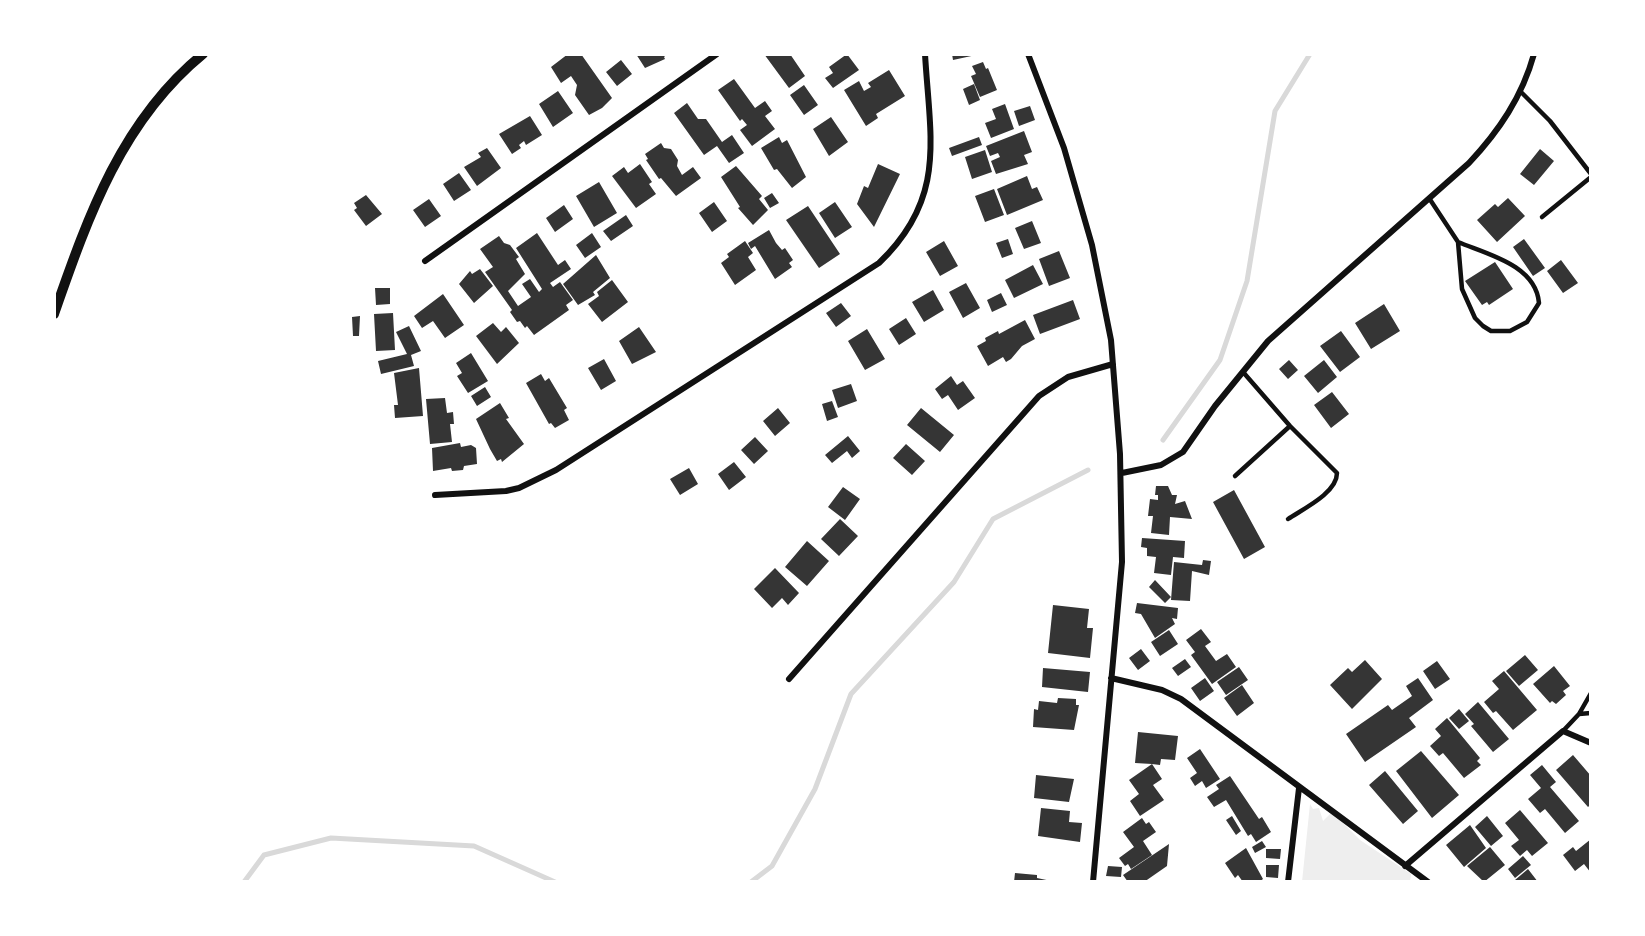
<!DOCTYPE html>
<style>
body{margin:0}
#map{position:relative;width:1645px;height:936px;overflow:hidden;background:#fff;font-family:"Titillium Web",sans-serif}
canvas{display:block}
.frame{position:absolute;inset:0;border:56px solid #fff;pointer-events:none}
</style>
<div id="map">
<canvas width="1645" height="936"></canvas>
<div class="frame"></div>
</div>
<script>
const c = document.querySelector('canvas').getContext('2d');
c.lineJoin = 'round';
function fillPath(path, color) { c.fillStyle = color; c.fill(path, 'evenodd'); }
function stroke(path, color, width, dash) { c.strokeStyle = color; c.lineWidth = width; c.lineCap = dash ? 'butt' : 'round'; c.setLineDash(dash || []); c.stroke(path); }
const green = new Path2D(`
 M1310 804 1313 809 1319 808 1323 821 1332 812 1360 840 1411 874 1410 882H1302Z`);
const stream = new Path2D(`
 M1163 440 1220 360 1247 281 1275 111 1310 54
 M244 882 264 855 331 838 474 846 555 882
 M751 882 772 866 815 789 851 694 954 582 993 519 1088 470`);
const building = new Path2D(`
 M568 54H581L612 98 602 108 589 115 575 95 577 85 571 76 561 83 551 67Z
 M636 54H667L664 57 665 59 645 68Z
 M764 54H790L805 76 789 88Z
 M847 54 859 70 833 88 825 78 833 73 829 67Z
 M952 54H976V55L953 60Z
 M621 60 632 74 617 86 606 72Z
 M983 62 986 69 988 68 997 90 980 97 971 76 976 74 972 66Z
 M889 70 905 96 876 114 878 118 866 126 844 90 859 81 864 91 871 87 868 83Z
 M734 79 755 108 765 101 772 111 765 116 775 129 752 146 740 130 747 125 742 119 740 121 718 90Z
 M974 84 980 100 969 105 963 89Z
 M804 85 818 105 804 115 790 95Z
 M558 91 573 113 553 127 539 104Z
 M687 103 698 119H706L722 142 732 135 744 153 729 163 717 146 704 155 674 113Z
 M1005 104 1014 129 991 138 985 123 996 119 992 109Z
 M1030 106 1035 120 1019 126 1014 111Z
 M530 116 542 135 526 145 524 141 519 145 521 148 512 154 499 134Z
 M831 117 848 142 829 156 813 129Z
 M1024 131 1032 152 1024 155 1028 164 996 174 991 161 1000 157 998 153 990 156 986 146Z
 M779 137 782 143 787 140 806 177 792 188 777 169 774 170 761 148Z
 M979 137 982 145 952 156 949 148Z
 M661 143 664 148 671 149 678 160 677 166 682 175 693 167 701 178 676 196 661 178 659 179 646 160 648 159 645 154Z
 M487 148 501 168 477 186 464 167 481 157 478 153Z
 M1540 149 1554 161 1534 185 1520 174Z
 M985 150 992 172 972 179 965 157Z
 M640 164 652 182 649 184 656 194 636 208 612 176 624 167 628 173Z
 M878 164 900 174 874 227 857 204 864 186 868 188Z
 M736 166 762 196 759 199 768 210 753 225 738 208 740 207 721 177Z
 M459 173 471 190 454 201 443 184Z
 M1027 176 1032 189 1037 187 1043 200 1007 215 997 189Z
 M599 182 617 213 594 227 576 196Z
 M994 189 1004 215 985 222 975 196Z
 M772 193 779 203 770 208 764 198Z
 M366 195 382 214 366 226 354 210 357 208 354 203Z
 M1508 198 1525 216 1497 242 1477 220 1495 204 1498 207Z
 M429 199 441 216 425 227 413 210Z
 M714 202 727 221 712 232 699 213Z
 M835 202 852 227 835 238 819 213Z
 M564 205 573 219 555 232 546 218Z
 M808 206 840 254 819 268 786 220Z
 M626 215 633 226 611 241 603 231Z
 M1032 221 1041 243 1024 249 1015 228Z
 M769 230 776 243 782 250 785 248 793 260 789 263 792 267 775 279 755 246 751 249 748 243Z
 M537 233 558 265 565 260 571 269 550 283 553 287 560 282 573 300 566 305 569 310 534 335 527 326 525 328 520 321 517 322 510 312 512 310 485 272 493 267 480 249 499 236 504 243 510 245 519 257 516 259 525 274 508 291 518 306 531 297 522 284 530 279 539 292 542 289 516 248Z
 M592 233 601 247 585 258 576 245Z
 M1008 239 1013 254 1002 258 996 243Z
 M1524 239 1545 268 1533 276 1513 247Z
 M745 241 753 253 748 257 756 270 735 285 721 263 729 257 727 254Z
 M944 241 958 266 940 276 926 252Z
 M1059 251 1070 278 1049 286 1039 259Z
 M596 255 610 278 593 292 595 295 578 305 563 284Z
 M1561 260 1578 283 1563 293 1547 271Z
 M1495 262 1513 289 1489 305 1487 302 1482 305 1465 281Z
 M1033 265 1043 284 1014 298 1005 280Z
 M480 269 493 286 474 303 459 284 470 271 472 274Z
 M612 280 628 302 602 322 588 304 599 296 597 292Z
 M966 283 980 308 963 318 949 292Z
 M375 288H390V304L376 305Z
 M933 290 944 310 924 322 912 302Z
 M1001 293 1007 305 992 312 987 300Z
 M443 294 464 325 445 338 433 321 422 328 414 316Z
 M1073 300 1080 319 1040 334 1033 315Z
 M841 303 851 316 836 327 826 313Z
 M1384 304 1400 331 1371 349 1355 323Z
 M393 313 395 350 376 351 374 314Z
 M360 316 359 336H353L352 317Z
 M906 318 916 334 899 345 889 329Z
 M1025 320 1035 339 1022 346 1011 359 1006 362 1003 357 988 366 977 346 986 341 985 338 998 331 999 334Z
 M493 323 501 332 506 327 519 343 497 364 476 336Z
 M409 326 421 351 411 355 414 366 381 374 378 361 407 354 396 332Z
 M639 327 656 352 632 364 619 341Z
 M867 329 885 359 865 370 848 341Z
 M1341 331 1360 357 1340 372 1320 346Z
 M471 353 488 381 468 393 457 376 462 373 456 363Z
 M604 359 616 381 601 390 588 368Z
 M1289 360 1298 370 1288 379 1279 369Z
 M1324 360 1337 377 1318 393 1304 376Z
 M419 368 423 416 395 418 394 405H398L394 373Z
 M541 374 545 381 549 378 567 408 564 410 569 420 555 428 551 423 549 424 526 383Z
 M951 376 957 385 963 381 975 398 958 410 948 395 942 399 935 389Z
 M851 384 857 401 838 408 832 390Z
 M485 387 491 397 477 406 471 396Z
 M1332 392 1349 414 1331 428 1314 405Z
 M445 398 447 413 453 412 454 424H450L452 442 430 444 426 399Z
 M832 401 838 417 827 421 822 404Z
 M500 403 509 418 506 419 524 444 502 462 501 459 497 461 490 449 476 419Z
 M778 408 790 423 775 436 763 421Z
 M921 408 954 435 940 452 907 425Z
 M848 436 860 451 852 458 847 451 832 463 825 455Z
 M755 437 768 451 754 464 741 450Z
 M460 443 461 447 471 445 476 448 477 464 464 466 463 470 452 471 451 468 433 471 432 448Z
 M906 444 925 461 912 475 893 458Z
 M734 462 746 477 729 490 718 474Z
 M689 468 698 484 680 495 670 479Z
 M1156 486H1168L1172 495H1177L1175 504 1185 501 1192 519 1170 517 1169 535 1151 533 1153 516H1148L1150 499 1158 500V495H1155Z
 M843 487 860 499 845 520 828 507Z
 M1234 490 1265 547 1244 559 1213 502Z
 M840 519 858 536 839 556 821 539Z
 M1142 538 1185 541 1184 558 1173 557 1171 575 1154 573 1156 557 1147 556V548L1141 547Z
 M807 541 829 561 807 586 785 567Z
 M1203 560 1211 561 1209 575 1192 571 1190 601 1171 600 1174 562 1202 565Z
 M775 568 799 593 788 605 782 598 772 608 754 589Z
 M1155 580 1171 597 1165 603 1149 587Z
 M1137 603 1178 608 1177 619 1172 618 1175 624 1155 638 1141 614 1135 613Z
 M1053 605 1089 609 1087 628H1093L1090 658 1048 653Z
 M1201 629 1211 642 1205 646 1216 661 1227 654 1236 667 1212 684 1191 655 1195 652 1186 640Z
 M1169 630 1178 644 1160 656 1151 642Z
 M1141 649 1150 661 1138 670 1129 658Z
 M1525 655 1538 670 1519 686 1506 671Z
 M1185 659 1191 667 1178 676 1172 668Z
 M1365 660 1382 679 1352 709 1330 685 1348 668 1352 672Z
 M1437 661 1450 679 1435 689 1423 671Z
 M1554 666 1570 686 1563 691 1566 695 1556 704 1552 701 1550 703 1533 684Z
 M1239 667 1248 680 1226 695 1217 682Z
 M1043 668 1090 672 1088 692 1042 687Z
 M1504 671 1537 710 1513 730 1496 711 1493 713 1484 702 1499 689 1492 681Z
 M1205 678 1214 691 1200 701 1191 688Z
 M1418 678 1433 700 1409 718 1416 727 1365 762 1346 734 1388 705 1392 710 1412 696 1406 686Z
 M1242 685 1254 703 1237 716 1224 698Z
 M1058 698 1076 699V705H1079L1074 730 1033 727 1034 709 1038 710 1039 701 1057 703Z
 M1478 702 1509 739 1493 752 1471 726 1474 724 1465 714Z
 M1459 709 1469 721 1459 729 1449 718Z
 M1447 718 1480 758 1477 761 1481 765 1464 778 1443 753 1439 756 1430 746 1441 736 1435 729Z
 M1138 732 1178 736 1175 760 1161 759 1160 765 1152 764 1162 779 1153 785 1164 800 1140 816 1130 801 1139 794 1129 780 1152 764 1135 763Z
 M1200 749 1220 779 1206 788 1202 781 1195 786 1190 778 1197 773 1187 758Z
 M1421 751 1459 795 1432 818 1396 771Z
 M1573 755 1591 776V804L1588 807 1556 770Z
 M1542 765 1556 782 1550 787 1579 821 1565 833 1545 809 1540 813 1528 799 1541 788 1530 775Z
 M1385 771 1418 811 1403 824 1369 785Z
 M1036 775 1074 779 1069 802 1034 798Z
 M1230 776 1259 819 1262 817 1271 832 1256 842 1251 834 1248 836 1226 800 1214 807 1207 797 1219 789 1216 785Z
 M1041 808 1070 811 1069 822 1082 823 1080 842 1038 836Z
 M1520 810 1548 843 1532 856 1527 850 1520 856 1511 846 1519 840 1505 823Z
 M1232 816 1241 831 1236 835 1226 820Z
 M1487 816 1503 836 1491 846 1475 827Z
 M1142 818 1146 824 1149 822 1156 832 1143 841 1152 855 1131 869 1128 864 1125 866 1119 858 1134 847 1123 832Z
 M1470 825 1486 848 1464 867 1446 845Z
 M1591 839V873L1584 864 1575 871 1563 855 1573 847 1576 851Z
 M1262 841 1266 847 1255 853 1252 847Z
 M1169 844 1167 866 1144 882H1128L1123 875Z
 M1490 847 1505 865 1484 882 1467 866Z
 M1246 848 1263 879 1259 882H1243L1238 875 1235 878 1225 863Z
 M1266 849H1281L1280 859 1266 858Z
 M1523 856 1531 865 1515 878 1508 869Z
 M1266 865H1279L1278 878 1266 877Z
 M1108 866 1122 867 1121 877 1106 876Z
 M1528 869 1538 882H1517L1515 880Z
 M1015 873 1037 875V878L1056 882H1014Z`);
const service = new Path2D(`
 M1521 92 1550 121 1591 174
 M1429 198 1458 242 1462 289 1475 318 1483 326 1491 331H1510L1527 322 1539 303C1536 265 1487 254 1458 242
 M1542 217 1591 177
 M1243 372 1290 426 1337 473C1337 493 1303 509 1288 519
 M1235 476 1290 426
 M1579 714 1591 713
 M1563 731 1579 714 1591 693`);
const minor = new Path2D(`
 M1028 54 1064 148 1092 245 1111 340 1120 454 1122 562 1093 882
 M425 261 717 54
 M1122 473 1161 465 1183 452 1215 406 1268 341 1469 163C1499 131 1522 97 1534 54
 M435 495 506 491 519 488 556 470 879 263C947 198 930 139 925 54
 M1111 678 1162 690 1181 699 1428 882
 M789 679 1039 396 1068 377 1113 364
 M1405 866 1563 731 1591 743
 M1288 882 1299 788`);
const tertiary = new Path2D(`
 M54 314C88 217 121 121 203 54`);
fillPath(green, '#eee');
stroke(stream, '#d9d9d9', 5);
fillPath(building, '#353535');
stroke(service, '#111', 4.5);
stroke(minor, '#111', 6);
stroke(tertiary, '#111', 10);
</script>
